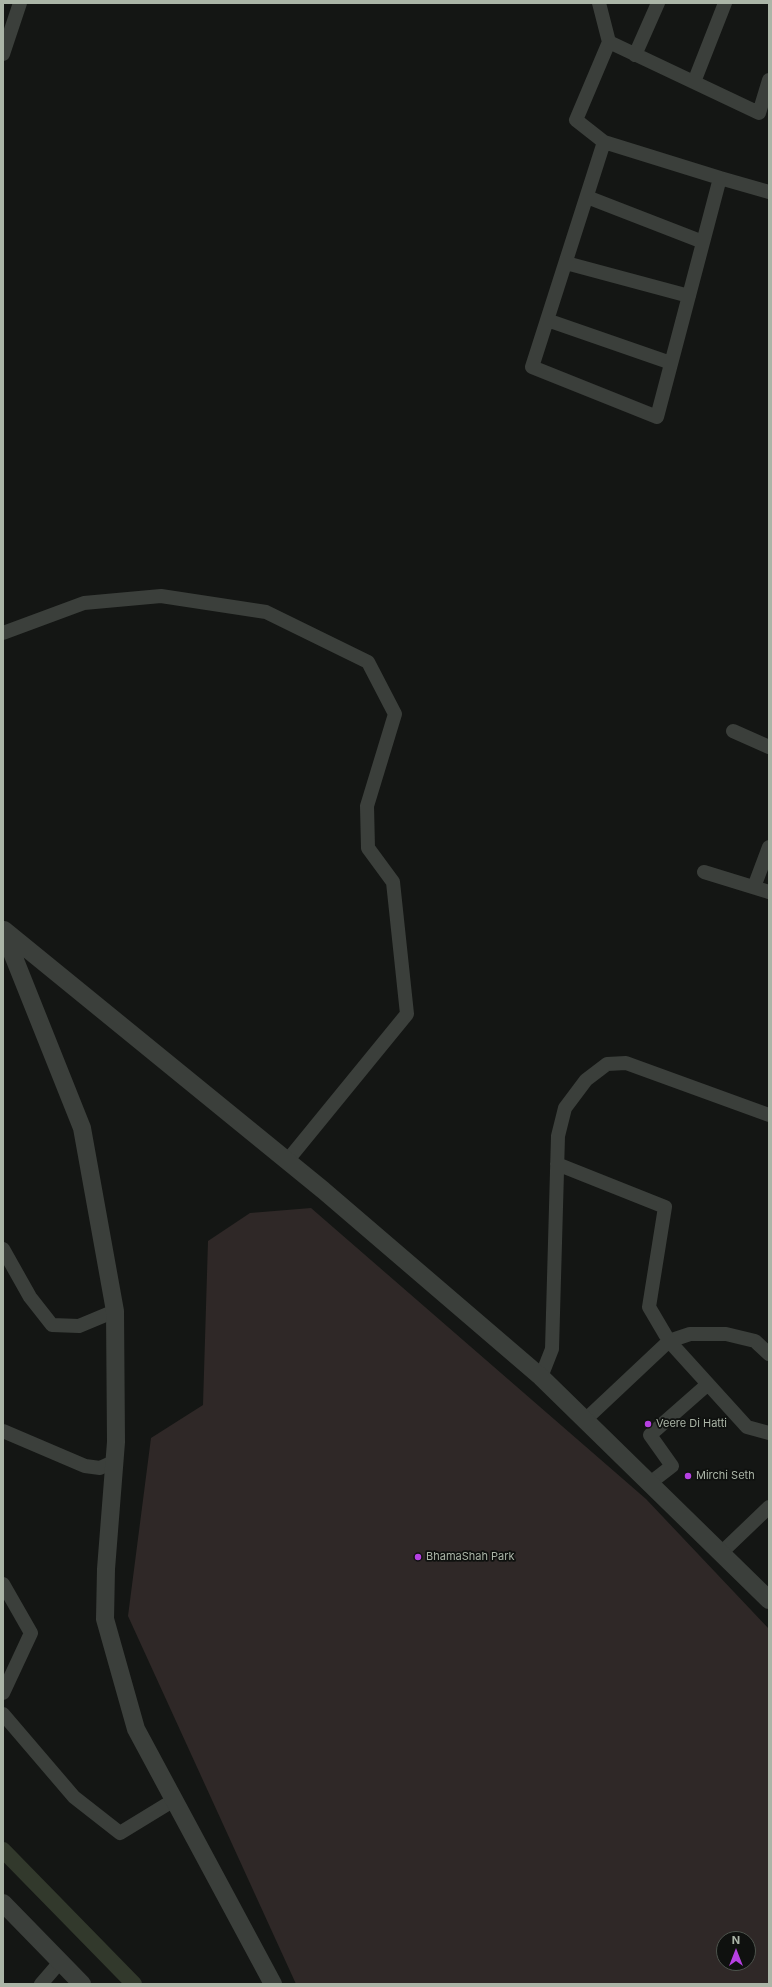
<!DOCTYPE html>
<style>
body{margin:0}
#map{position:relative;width:772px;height:1987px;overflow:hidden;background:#141614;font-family:Inter,sans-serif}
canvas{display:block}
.frame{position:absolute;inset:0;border:4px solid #abb5a7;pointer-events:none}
.north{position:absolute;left:716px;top:1931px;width:40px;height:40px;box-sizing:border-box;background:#0f110f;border:1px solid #4d534c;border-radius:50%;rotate:0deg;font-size:11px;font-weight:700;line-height:16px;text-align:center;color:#abb5a7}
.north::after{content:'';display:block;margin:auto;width:14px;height:18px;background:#b640e2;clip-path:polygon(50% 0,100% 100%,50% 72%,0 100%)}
</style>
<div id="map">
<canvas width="772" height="1987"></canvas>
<div class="frame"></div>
<div class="north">N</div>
</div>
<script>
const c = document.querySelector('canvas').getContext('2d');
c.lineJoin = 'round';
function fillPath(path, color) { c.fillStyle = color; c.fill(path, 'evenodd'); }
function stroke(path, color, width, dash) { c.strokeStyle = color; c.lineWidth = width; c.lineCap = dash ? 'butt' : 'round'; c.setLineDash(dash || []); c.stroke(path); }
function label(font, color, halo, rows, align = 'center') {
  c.font = font + ' Inter,sans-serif'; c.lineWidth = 3.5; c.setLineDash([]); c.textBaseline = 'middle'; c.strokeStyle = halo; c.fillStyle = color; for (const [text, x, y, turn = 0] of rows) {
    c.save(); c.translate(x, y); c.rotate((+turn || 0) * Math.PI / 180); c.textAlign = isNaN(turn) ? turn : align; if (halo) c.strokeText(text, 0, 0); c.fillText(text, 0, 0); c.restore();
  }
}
const green = new Path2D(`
 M311 1208 646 1499 769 1629V1984H296L128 1616 151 1438 203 1405 208 1241 250 1213ZM724 1939H748V1963H724Z`);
const canal = new Path2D(`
 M3 1850 134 1984`);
const minor = new Path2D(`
 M599 3 609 42 759 113 769 80
 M3 54 20 3
 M635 55 658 3
 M694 82 725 3
 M604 142 720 178 657 417 532 367 604 142 576 120 609 42
 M720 178 769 192
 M587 197 703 242
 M566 263 689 296
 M547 320 671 363
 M3 633 84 603 161 596 266 612 368 662 395 714 367 806 368 848 393 882 407 1014 287 1161
 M733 731 769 747
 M704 872 769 892
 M754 887 769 847
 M557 1164 665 1207 649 1307 669 1341 585 1420
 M3 1249 30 1297 52 1325 79 1326 115 1311
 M769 1354 755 1341 726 1334H690L669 1341 747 1427 769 1433
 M541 1377 552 1349 558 1136 565 1108 586 1080 607 1064 626 1063 769 1115
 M3 1431 85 1466 100 1468 115 1461
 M650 1483 672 1466 650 1435 708 1384
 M721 1553 769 1507
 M3 1584 31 1633 3 1693
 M3 1714 74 1797 120 1833 174 1800
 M41 1984 60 1962`);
const tertiary = new Path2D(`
 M3 930 82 1128 115 1311 116 1442 106 1569 105 1619 136 1729 273 1984
 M4 930 323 1190 541 1377 769 1600
 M3 1903 82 1984`);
const markers = [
 [648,1424,4,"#b640e2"],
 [688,1476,4,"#b640e2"],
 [418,1557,4,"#b640e2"]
];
const poiNames = [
 ["Veere Di Hatti",656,1424],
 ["Mirchi Seth",696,1476],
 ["BhamaShah Park",426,1557]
];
fillPath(green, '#2f2827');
stroke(canal, '#32392c', 16);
stroke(minor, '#3b3f3b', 14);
stroke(tertiary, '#3b3f3b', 18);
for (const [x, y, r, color] of markers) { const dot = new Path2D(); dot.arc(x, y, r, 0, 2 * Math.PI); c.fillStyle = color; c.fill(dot); stroke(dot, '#0f110f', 1.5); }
label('11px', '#abb5a7', '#0f110f', poiNames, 'left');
</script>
